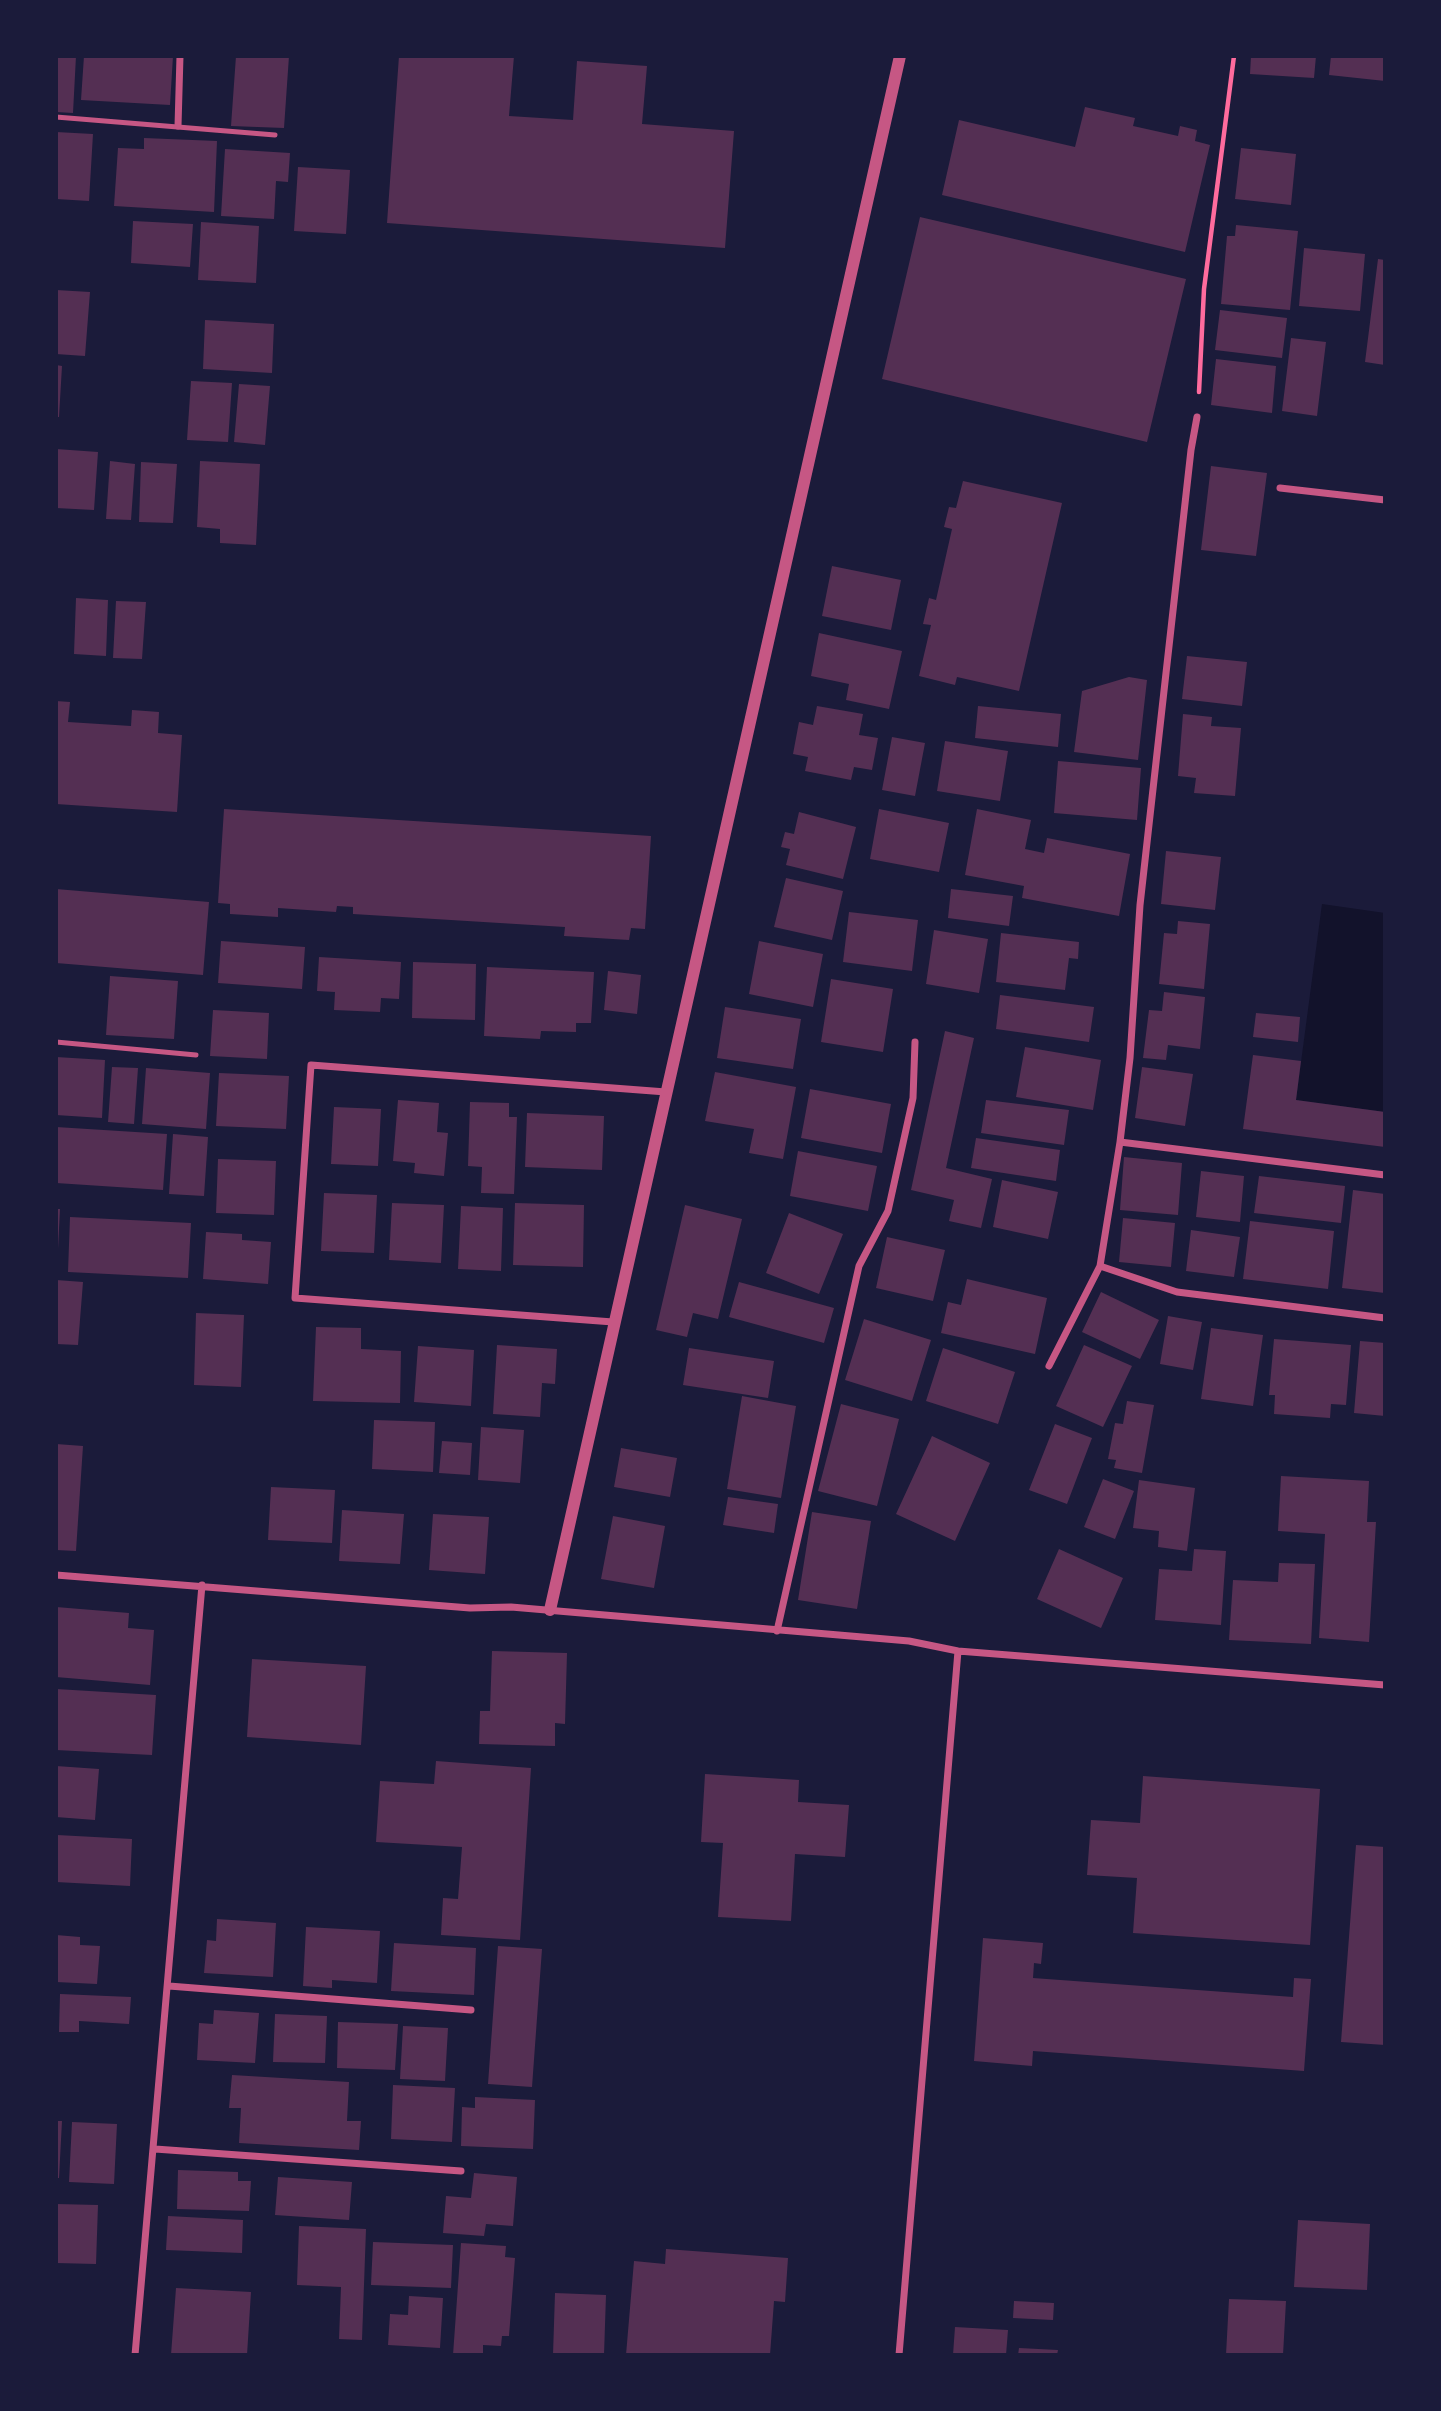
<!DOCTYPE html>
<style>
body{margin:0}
#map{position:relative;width:1441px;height:2411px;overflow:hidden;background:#1b1b3a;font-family:"PT Sans",sans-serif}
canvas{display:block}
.frame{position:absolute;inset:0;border:58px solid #1b1b3a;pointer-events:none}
</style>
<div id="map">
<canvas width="1441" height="2411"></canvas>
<div class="frame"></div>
</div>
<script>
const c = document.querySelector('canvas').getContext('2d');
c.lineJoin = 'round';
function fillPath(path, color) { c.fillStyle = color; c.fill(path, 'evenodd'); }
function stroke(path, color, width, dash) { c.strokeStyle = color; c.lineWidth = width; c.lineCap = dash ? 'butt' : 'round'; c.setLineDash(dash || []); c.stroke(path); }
const water = new Path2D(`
 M1322 904 1385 913V1112L1296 1100Z`);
const building = new Path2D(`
 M56 56H76L73 113 56 112Z
 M84 56H173L170 105 81 100Z
 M236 56H289L284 128 231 126Z
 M399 56H514L509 116 573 120 577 61 647 66 642 124 734 131 725 248 387 223Z
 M1251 56H1316L1314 78 1250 74Z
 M1331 56H1385V81L1329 75Z
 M1085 107 1135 118 1133 126 1178 136 1180 126 1197 130 1195 141 1210 145 1185 252 942 195 959 120 1075 147Z
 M56 132 93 134 89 201 56 199Z
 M144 138 217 141 214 212 114 206 118 148 144 149Z
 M1241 148 1296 154 1291 205 1235 199Z
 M225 149 290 153 288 182 276 181 274 219 221 216Z
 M298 167 350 170 346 234 294 231Z
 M920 217 1186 279 1147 442 882 379Z
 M133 221 193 224 190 267 131 263Z
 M201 222 259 226 256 283 198 280Z
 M1236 225 1298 231 1290 310 1221 304 1227 236H1235Z
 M1304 248 1365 254 1360 311 1299 306Z
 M1378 259 1385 260V365L1365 362Z
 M56 290 90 292 85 356 56 354Z
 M1220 310 1287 318 1282 358 1215 350Z
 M205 320 274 324 272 373 203 369Z
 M1291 338 1326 342 1317 416 1282 411Z
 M1216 359 1276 366 1272 413 1211 405Z
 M56 365 62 366 59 417H56Z
 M191 381 232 383 228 442 187 440Z
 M239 384 270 386 265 445 234 442Z
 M56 449 98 452 94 510 56 508Z
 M110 461 135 464 131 520 106 519Z
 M200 461 260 464 256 545 220 543V529L197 527Z
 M141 462 177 464 173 523 139 522Z
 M1211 466 1267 473 1256 556 1201 550Z
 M963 481 1062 503 1019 691 957 677 955 685 919 676 931 625 923 624 929 598 936 600 952 529 944 527 949 507 956 508Z
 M832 566 901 580 891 630 822 616Z
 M76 598 108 600 106 656 74 654Z
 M116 601 146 602 142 659 113 658Z
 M819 633 902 651 889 709 846 700 849 684 811 676Z
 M1187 656 1247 662 1242 706 1182 699Z
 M1129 677 1147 680 1138 760 1074 752 1082 691Z
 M56 701 70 702 68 722 131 726 132 710 159 712 158 733 182 735 177 812 56 804Z
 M817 706 863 714 859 735 878 738 872 770 854 767 851 780 805 771 808 757 793 754 799 722 813 725Z
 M978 706 1061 714 1058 747 975 738Z
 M1183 714 1212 717 1211 726 1241 728 1235 796 1194 793 1196 778 1178 776Z
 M892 737 925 743 915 796 882 790Z
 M945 741 1008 751 1000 801 937 791Z
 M1058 761 1141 768 1137 820 1054 813Z
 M224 809 651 836 645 929 631 928 629 940 564 936 565 927 353 914V907L337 906 336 912 278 908V917L230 914V904L218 903Z
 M879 809 949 823 939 872 870 859Z
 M977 809 1031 820 1025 849 1044 853 1047 838 1130 854 1119 916 1022 898 1024 886 965 875Z
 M799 812 856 827 843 879 786 865 790 849 781 847 785 832 794 834Z
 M1166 851 1221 857 1215 910 1161 904Z
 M786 878 843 891 832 940 774 927Z
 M56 889 209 902 203 975 56 963Z
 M951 889 1013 896 1009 926 948 918Z
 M849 912 918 920 912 971 843 962Z
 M1178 921 1210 924 1204 989 1159 984 1164 933 1177 934Z
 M934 930 988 939 979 993 926 984Z
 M1001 933 1079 942 1078 959 1069 958 1065 990 996 982Z
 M221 941 305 947 302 989 218 983Z
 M759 941 823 954 813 1007 749 994Z
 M319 957 401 962 399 999 381 998 380 1012 334 1010 335 992 317 991Z
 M413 962 476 964 475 1020 412 1018Z
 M487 967 594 972 591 1023H576V1032L541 1031 540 1039 484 1036Z
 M608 971 641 975 637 1014 604 1010Z
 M110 976 178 981 174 1039 106 1035Z
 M831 979 893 989 883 1052 821 1042Z
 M1164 992 1205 997 1200 1049 1168 1045 1166 1060 1143 1058 1149 1010 1162 1011Z
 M1000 995 1094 1007 1089 1042 996 1029Z
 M725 1007 801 1019 793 1069 717 1058Z
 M213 1010 269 1013 267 1059 210 1056Z
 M1256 1013 1300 1017 1298 1042 1253 1037Z
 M945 1031 974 1038 946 1168 992 1179 981 1228 949 1221 954 1200 911 1190Z
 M1025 1047 1101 1060 1093 1110 1016 1097Z
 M1253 1055 1301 1061 1296 1100 1385 1112V1147L1243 1129Z
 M56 1057 105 1060 102 1118 56 1115Z
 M112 1067 138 1068 134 1124 108 1122Z
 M1142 1067 1193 1074 1185 1126 1135 1118Z
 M146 1068 210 1073 206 1129 142 1124Z
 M715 1072 796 1087 783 1159 749 1153 754 1129 705 1121Z
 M219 1073 289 1076 286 1129 216 1126Z
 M810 1089 891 1104 882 1153 801 1138Z
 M398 1100 439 1103 437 1132 448 1133 444 1176 414 1173 415 1163 393 1161Z
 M986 1100 1069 1110 1064 1145 981 1133Z
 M470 1102 509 1103V1117H517L514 1194 481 1193 482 1167 468 1166Z
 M334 1107 381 1109 378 1166 331 1164Z
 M527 1113 604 1116 602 1170 525 1167Z
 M56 1127 167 1134 163 1190 56 1183Z
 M173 1134 208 1137 204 1196 169 1194Z
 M976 1138 1060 1150 1056 1181 971 1168Z
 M798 1151 877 1166 868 1211 790 1196Z
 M1124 1157 1182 1163 1178 1215 1120 1210Z
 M218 1159 276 1161 274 1215 216 1213Z
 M1201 1171 1244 1176 1240 1222 1196 1217Z
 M1259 1176 1345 1186 1341 1223 1254 1213Z
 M1002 1180 1058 1192 1048 1239 993 1227Z
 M1353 1190 1385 1194V1293L1342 1288Z
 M324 1193 377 1195 374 1253 321 1251Z
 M392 1203 444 1205 441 1263 389 1260Z
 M515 1203 584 1205 583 1267 513 1265Z
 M685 1205 742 1219 718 1319 693 1313 687 1337 656 1330Z
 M461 1206 503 1208 501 1271 458 1269Z
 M56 1209H60L58 1249H56Z
 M789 1213 843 1234 819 1294 766 1273Z
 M70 1217 191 1223 188 1278 68 1272Z
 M1123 1218 1175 1223 1171 1267 1119 1262Z
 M1250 1221 1334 1231 1328 1289 1243 1279Z
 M1191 1230 1240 1237 1234 1277 1186 1271Z
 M206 1232 242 1234V1240L271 1242 268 1284 203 1279Z
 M887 1237 945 1250 933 1301 876 1288Z
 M967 1279 1047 1298 1035 1354 941 1333 948 1302 961 1305Z
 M56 1280 83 1282 78 1345 56 1344Z
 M739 1282 834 1308 824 1343 729 1317Z
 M1101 1292 1159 1320 1140 1359 1082 1332Z
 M196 1313 244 1315 241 1387 194 1385Z
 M1168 1316 1202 1322 1193 1370 1160 1364Z
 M864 1319 931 1340 912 1401 845 1380Z
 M316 1327 361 1328V1349L401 1351 400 1403 313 1401Z
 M1211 1328 1263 1335 1253 1406 1201 1399Z
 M1274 1339 1351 1345 1346 1405 1331 1404 1330 1418 1274 1414 1275 1395H1269Z
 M1360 1341 1385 1343V1416L1354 1413Z
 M497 1345 557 1349 555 1384 542 1383 540 1417 493 1414Z
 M1084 1345 1132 1366 1103 1427 1056 1406Z
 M418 1346 474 1350 471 1406 414 1402Z
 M689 1348 774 1361 768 1398 683 1385Z
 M943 1348 1015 1372 998 1424 926 1401Z
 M742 1396 796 1406 781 1498 727 1489Z
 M1127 1401 1154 1405 1142 1473 1114 1468 1116 1460 1108 1459 1115 1423 1123 1424Z
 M841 1404 899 1419 877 1506 818 1491Z
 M374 1420 435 1422 433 1472 372 1469Z
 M1055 1424 1092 1438 1067 1504 1029 1490Z
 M481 1427 524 1430 520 1483 478 1480Z
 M932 1436 990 1463 955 1541 896 1514Z
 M442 1441 472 1443 470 1475 439 1473Z
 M56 1444 83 1446 76 1551 56 1550Z
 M621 1448 677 1458 670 1497 614 1487Z
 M1281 1476 1369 1481 1367 1522H1376L1369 1642 1319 1638 1325 1534 1278 1531Z
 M1103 1479 1134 1491 1115 1539 1084 1527Z
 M1139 1480 1195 1488 1187 1551 1158 1547 1159 1531 1133 1528Z
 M271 1487 335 1490 332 1543 268 1540Z
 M728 1497 778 1504 774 1533 723 1525Z
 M342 1510 404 1514 400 1564 339 1561Z
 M812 1512 871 1521 857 1609 798 1600Z
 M433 1514 489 1517 485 1574 429 1570Z
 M613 1516 665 1526 654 1588 601 1579Z
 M1059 1549 1123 1578 1101 1628 1037 1599Z
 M1194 1549 1226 1551 1221 1625 1155 1620 1159 1569 1192 1571Z
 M1279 1563 1315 1564 1311 1644 1229 1640 1233 1580 1278 1582Z
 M56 1607 129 1613 128 1628 154 1630 150 1685 56 1677Z
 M492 1651 567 1653 565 1724 555 1723V1746L479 1744 480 1711H490Z
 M252 1659 366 1666 361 1745 247 1737Z
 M56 1689 156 1695 152 1755 56 1750Z
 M436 1761 531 1768 520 1940 441 1935 443 1898 458 1899 462 1847 376 1842 380 1781 434 1784Z
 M56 1766 99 1769 95 1820 56 1817Z
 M705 1774 799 1780 798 1802 849 1805 845 1857 795 1854 791 1921 718 1917 723 1843 701 1842Z
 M1143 1776 1320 1789 1310 1945 1133 1933 1137 1878 1087 1875 1091 1820 1140 1823Z
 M57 1835 132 1839 130 1886 56 1882Z
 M1356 1845 1385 1847V2045L1341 2042Z
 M217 1919 276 1923 273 1977 204 1973 207 1940 216 1941Z
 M306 1927 380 1931 377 1983 332 1980V1988L303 1986Z
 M56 1935 80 1937V1945L100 1946 97 1984 56 1982Z
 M983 1938 1043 1943 1041 1964 1034 1963 1033 1978 1293 1997 1294 1978 1311 1979 1304 2071 1033 2051 1032 2066 974 2061Z
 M394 1943 476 1948 474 1995 391 1991Z
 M498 1946 542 1949 532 2087 488 2084Z
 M60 1994 131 1997 129 2024 79 2021V2032H59Z
 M214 2010 259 2013 255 2063 197 2060 199 2023 213 2024Z
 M275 2014 327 2016 325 2063 273 2062Z
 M338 2022 398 2024 395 2070 337 2068Z
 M403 2026 448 2028 445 2081 400 2079Z
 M232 2075 349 2082 347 2121H361L359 2150 239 2143 241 2108H229Z
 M393 2085 455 2088 452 2142 391 2139Z
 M475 2097 535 2100 533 2149 461 2146 462 2107 475 2108Z
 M56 2121H62L59 2178H56Z
 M72 2122 117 2124 114 2184 69 2182Z
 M178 2170 238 2172V2181H251L249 2211 177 2209Z
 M474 2173 517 2177 513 2226 486 2224 484 2236 443 2233 446 2196 471 2198Z
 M278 2177 352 2182 349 2220 275 2215Z
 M56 2204 98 2205 96 2264 56 2263Z
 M168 2216 243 2220 242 2253 166 2250Z
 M1298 2220 1370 2224 1367 2290 1294 2287Z
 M299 2226 366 2229 362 2340 339 2339 341 2287 297 2285Z
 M373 2242 453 2245 451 2288 371 2285Z
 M461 2243 506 2246 505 2257 515 2258 509 2336H502L501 2346 483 2345V2355H453Z
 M666 2249 788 2258 785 2302 774 2301 770 2355H626L634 2261 665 2264Z
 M176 2288 251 2292 247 2355H171Z
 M555 2293 606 2295 604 2355H553Z
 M409 2296 443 2298 440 2348 388 2345 390 2314 408 2315Z
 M1229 2299 1286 2301 1283 2355H1226Z
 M1014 2301 1054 2303 1053 2320 1013 2318Z
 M955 2327 1008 2330 1006 2355H953Z
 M1019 2348 1058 2350 1057 2355H1018Z`);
const path = new Path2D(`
 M1199 392 1204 289 1234 56`);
const service = new Path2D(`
 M56 117 275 135
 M56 1042 196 1055`);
const minor = new Path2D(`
 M178 126 180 56
 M1280 488 1385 500
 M1120 1142 1385 1175
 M1100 1266 1177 1292 1385 1318
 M613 1322 295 1298 311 1065 666 1092
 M1049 1366 1100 1266 1120 1142 1130 1058 1140 905 1191 450 1197 417
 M56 1575 470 1608 511 1607 909 1641 958 1651 1385 1685
 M777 1631 859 1266 888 1211 913 1098 915 1042
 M169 1986 471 2010
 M155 2149 461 2171
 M135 2355 202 1585
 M899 2355 958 1651`);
const tertiary = new Path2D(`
 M550 1610 900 56`);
fillPath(water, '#12122b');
fillPath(building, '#542f53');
stroke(path, '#ff6b9d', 4.5);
stroke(service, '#c65784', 5);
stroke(minor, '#c65784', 7);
stroke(tertiary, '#c65784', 12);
</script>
